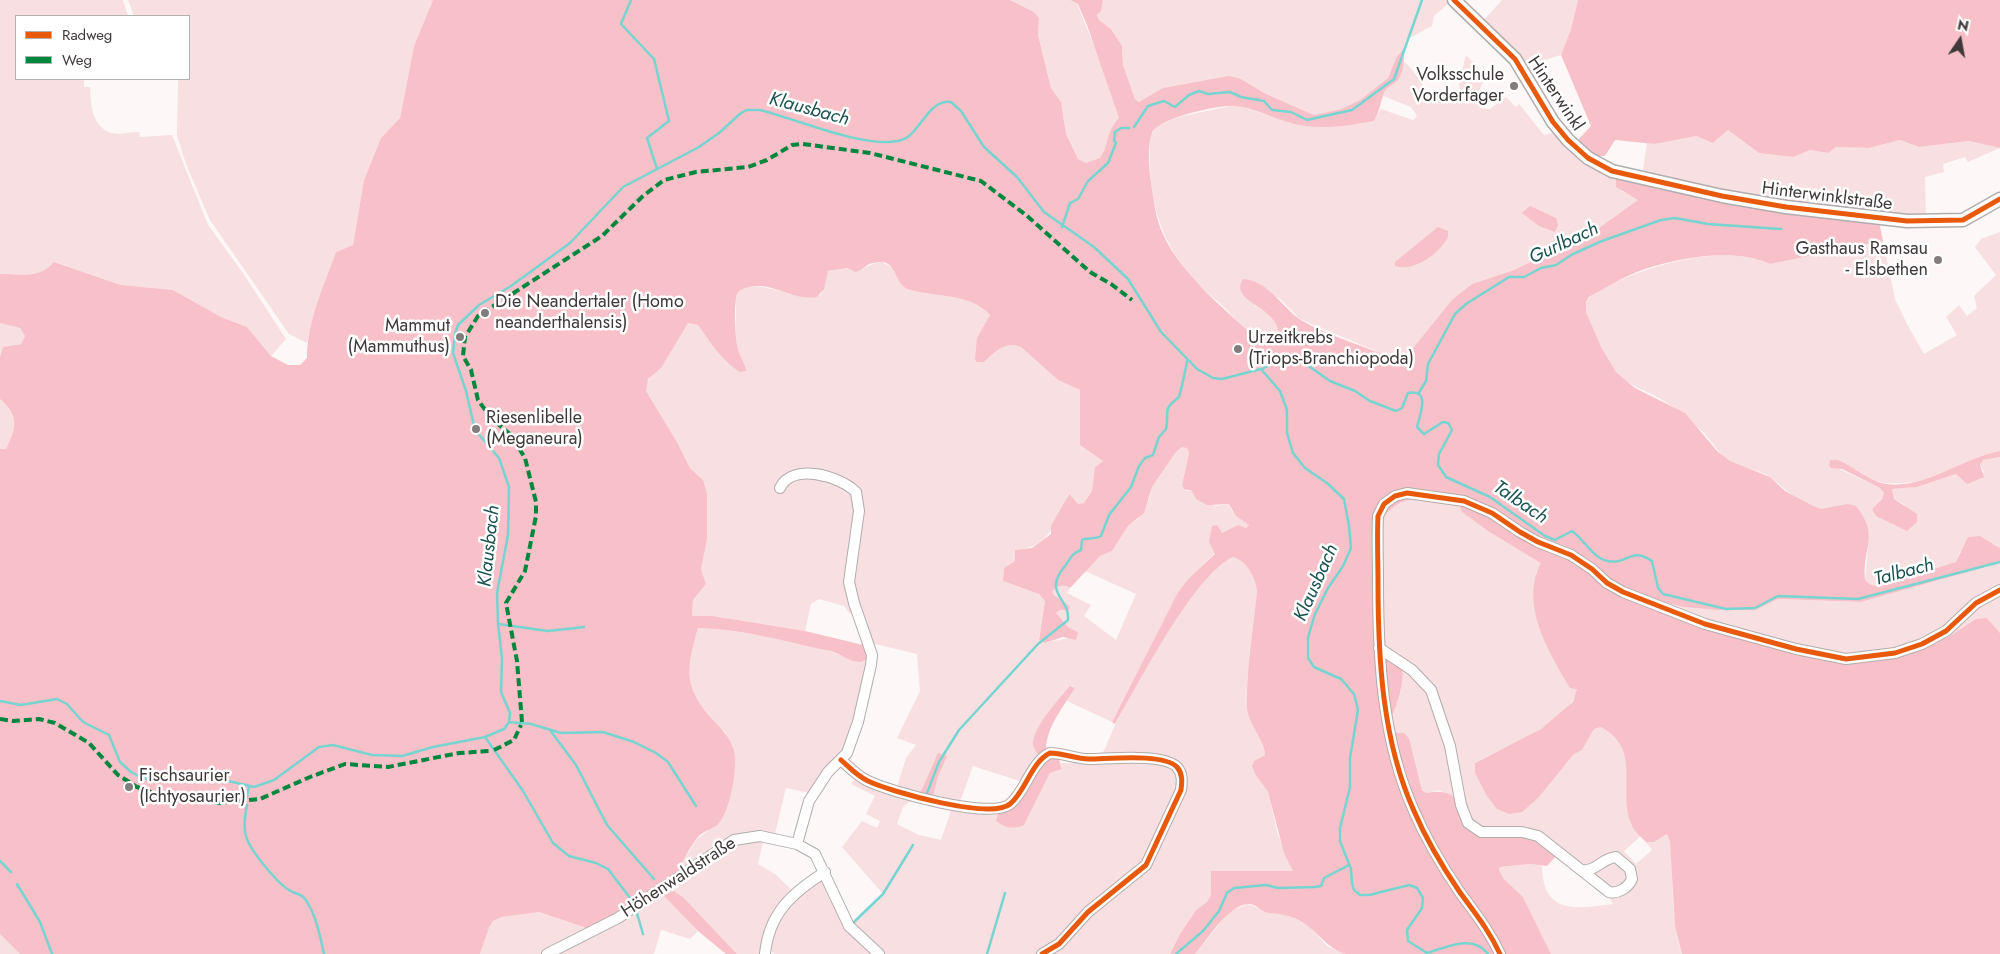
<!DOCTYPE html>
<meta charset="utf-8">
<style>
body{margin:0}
#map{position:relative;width:2000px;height:954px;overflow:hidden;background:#fdf7f8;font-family:Jost,sans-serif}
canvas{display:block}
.legend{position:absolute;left:15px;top:15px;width:175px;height:65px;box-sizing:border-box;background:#fff;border:1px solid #b3b0b0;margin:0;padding:6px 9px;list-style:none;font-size:15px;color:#40393a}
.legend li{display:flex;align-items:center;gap:10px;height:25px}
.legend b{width:25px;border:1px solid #b3b0b0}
.north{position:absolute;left:1935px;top:15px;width:50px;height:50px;-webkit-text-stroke:4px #fff;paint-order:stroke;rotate:12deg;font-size:14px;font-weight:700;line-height:20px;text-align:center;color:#40393a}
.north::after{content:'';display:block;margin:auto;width:18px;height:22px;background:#40393a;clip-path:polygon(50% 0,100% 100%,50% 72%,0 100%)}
</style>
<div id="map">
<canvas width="2000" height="954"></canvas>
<ul class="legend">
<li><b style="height:6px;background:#e8590c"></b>Radweg</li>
<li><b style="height:6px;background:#00873e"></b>Weg</li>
</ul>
<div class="north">N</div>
</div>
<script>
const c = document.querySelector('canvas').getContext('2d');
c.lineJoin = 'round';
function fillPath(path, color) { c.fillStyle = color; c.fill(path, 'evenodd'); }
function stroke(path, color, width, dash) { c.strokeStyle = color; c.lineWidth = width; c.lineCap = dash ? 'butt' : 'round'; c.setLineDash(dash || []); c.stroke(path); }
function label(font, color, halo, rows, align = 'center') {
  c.font = font + ' Jost,sans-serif'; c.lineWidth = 5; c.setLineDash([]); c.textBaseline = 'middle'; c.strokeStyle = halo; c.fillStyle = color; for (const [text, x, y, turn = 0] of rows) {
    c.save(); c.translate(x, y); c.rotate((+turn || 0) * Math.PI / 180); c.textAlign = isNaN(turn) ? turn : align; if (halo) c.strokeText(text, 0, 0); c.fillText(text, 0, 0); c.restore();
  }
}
const green = new Path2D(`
 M0 0H123L128 16H16V79H84V87H90C91 104 91 127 112 133 119 135 131 132 139 132L140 137 172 135 208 225 243 273 286 339 271 356 247 327 221 317 173 290 121 285 55 262C40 279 21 274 0 274Z
 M128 0H433L414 46 400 118 381 138 364 180 353 245 336 252 314 314 307 343 289 334 210 220 186 164 177 135 178 79H189V16H134Z
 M1010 0H1070L1077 4 1103 68 1119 118 1100 159 1086 163 1078 159 1066 134 1061 102 1051 88 1038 35 1039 18 1034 12Z
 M1103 0H1448L1450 2 1434 16 1432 26 1406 40 1403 50 1397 56 1388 78 1360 100 1341 109 1314 115 1266 94 1241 79 1145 99 1139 102 1135 99 1123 65 1122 46 1111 29 1099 20 1097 15 1101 11Z
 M1502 0H1578L1571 29 1561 55 1524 66 1483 21Z
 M1466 55 1486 76 1476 98 1480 108 1490 109 1506 97 1516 107 1519 104 1544 135 1558 132 1616 177 1622 192 1631 194 1639 200 1592 233 1514 270 1472 284 1415 348C1406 356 1402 358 1390 357L1300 319 1280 299 1249 280 1255 306C1269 313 1279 319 1279 336L1273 341C1252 342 1238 321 1224 307 1216 299 1206 293 1199 285 1165 249 1151 211 1150 163 1150 150 1148 137 1156 126L1178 117 1235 105 1307 126 1359 124 1374 121 1381 109 1413 120 1417 116 1411 107 1383 96 1386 89 1397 81 1405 62C1415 71 1431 101 1443 102 1449 103 1457 101 1463 100L1459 85Z
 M1728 130 1759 153 1793 157 1810 150 1827 153 1836 147 1869 148 1900 140 1919 147 1969 141 2000 148 1968 162 1965 157 1943 164 1944 172 1925 177 1926 217 1812 207 1642 175 1647 143 1655 144 1696 136 1713 143Z
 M2000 232V451C1966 457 1938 482 1903 483 1896 483 1886 484 1880 482 1859 476 1858 463 1835 467L1880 488 1884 493 1882 499 1872 509 1895 526 1905 505 1894 499 1892 489 1917 487 1956 474 1967 484 1984 472 1980 465 1983 460 2000 457V548L1993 543 1960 552 1956 562 1948 566 1879 586 1871 585 1865 580 1868 548 1847 504C1839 506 1829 510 1821 509 1801 506 1785 488 1770 477 1757 468 1740 468 1728 460 1717 452 1712 441 1703 432 1691 421 1675 407 1661 399 1645 390 1629 386 1616 372 1607 360 1583 317 1586 303 1589 290 1642 271 1655 267 1691 257 1735 248 1770 264L1883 241 1895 299 1907 324 1924 354 1957 335 1946 317 1959 305 1967 316 1977 308 1974 296 1996 275 1975 247 1981 239Z
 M881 262 892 267 907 289C933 294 973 295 990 315L984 327 977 362 984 361C995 351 1005 341 1021 347L1058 380 1080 390V445L1103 461 1095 467 1092 491 1084 503 1078 504 1068 494C1057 520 1049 549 1015 550V561L1004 568 1003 581 1039 594 1045 601 1039 639 1045 643 1069 638 1078 632 1068 627 1056 613 1060 610H1069L1070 606 1054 595 1052 591C1058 586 1062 584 1070 588L1067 593 1091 605 1084 616 1116 640 1136 594 1085 571 1100 556 1112 551 1128 526 1138 519 1148 502 1152 487 1176 452 1182 447H1187L1189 453 1182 485 1186 491H1192L1215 506 1229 504 1233 512 1249 525 1245 528 1238 525 1225 533 1220 532 1211 547 1215 553 1189 578 1178 592 1112 722 1067 701 1075 688 1072 686 1055 704 1040 728 1042 760 1026 783 973 766 961 799 953 804 999 809 996 821C1006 828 1013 828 1024 825L1050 773 1062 769 1061 763 1093 764C1106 754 1109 736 1117 721 1139 681 1194 575 1233 557 1247 561 1255 577 1257 591 1253 630 1246 669 1247 708 1248 724 1266 743 1265 755L1254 761 1252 766 1255 774 1268 792 1277 832 1293 871H1211V895L1207 902 1196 910 1180 934 1170 954H774L766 944 765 954H737L683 897 667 886 674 881 676 872 697 839 720 822 726 733C687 694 683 680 698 628 742 630 817 643 857 662L872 655 847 753 814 794 786 788 774 838 764 837 758 864 775 874 796 894 825 872 849 926 883 894 842 847 862 821 877 828 880 821 866 814 875 796 851 784 858 775 896 790 906 758 916 745 897 738 920 691 917 654 871 643 858 617 848 612 844 606 819 599 811 604 805 631 713 616H692L693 600 706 584 701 569 707 540 703 480 690 468 677 442 646 391 645 385 688 323 698 325 711 343 741 358C734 341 736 325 736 307 736 305 735 302 735 300 735 273 786 294 798 296 805 297 814 295 821 295L828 271 847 268C859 275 869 263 881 262ZM946 756 938 777 932 800 953 805 941 840 919 835 897 824 903 807 909 802 911 794 919 796Z
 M0 323 20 328 25 336 21 344 3 347 0 357Z
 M0 399C20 416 16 428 6 449H0Z
 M1413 497 1461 503 1491 533 1542 563 1536 573 1577 688C1575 721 1501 748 1475 763L1558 773 1573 755 1582 750 1594 729 1601 727C1634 745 1625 777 1629 809 1629 814 1629 820 1631 825 1633 829 1638 833 1641 836L1624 851 1636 864 1652 850 1646 842H1654L1667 834 1670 842C1674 879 1670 918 1682 954H1551L1523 897 1504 879 1499 870 1500 867 1530 864 1542 866C1543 915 1575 909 1613 904L1608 896 1621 893 1635 872 1629 861 1622 856 1582 867 1563 851 1478 828 1468 817 1459 764 1437 695 1381 646V519L1391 508Z
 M2000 563V588L1948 626 1925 638 1895 649 1860 656 1834 654 1730 628 1663 602 1683 607 1716 610H1754L1778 599 1861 602Z
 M2000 594V633L1987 618 1950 636 1976 607Z
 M1400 665 1430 692 1447 743 1457 799 1439 790 1426 793 1422 789 1409 738 1404 733H1395L1390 723 1399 695Z
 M1612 860 1629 872 1626 883 1612 890 1589 874Z
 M659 891 698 931 690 939 661 930 654 954H480L489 928 493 921 502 917 539 912 585 927 587 932Z
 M1248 904 1271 913H1284L1308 925 1327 946 1345 954H1195L1230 911Z
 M0 934 20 954H0Z`);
const forest = new Path2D(`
 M433 0H1010L1034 12 1039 18 1038 35 1051 88 1061 102 1066 134 1078 159 1086 163 1100 158C1110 143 1105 133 1119 118L1087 25 1078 4 1070 0H1103L1101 11 1097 15 1099 20 1111 29 1122 46 1123 65 1135 99 1139 102 1163 88 1229 76 1241 79 1266 94 1314 115 1341 109 1360 100 1388 78 1397 56 1403 50C1405 61 1404 71 1397 81 1393 85 1388 86 1385 91 1380 101 1381 109 1374 121 1353 125 1327 129 1306 126 1281 123 1260 109 1236 106 1222 104 1157 118 1152 133 1147 146 1149 168 1151 182 1153 196 1155 213 1160 227 1176 270 1223 308 1256 338L1273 341 1279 336C1280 306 1228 303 1243 279 1266 280 1281 305 1298 318 1318 332 1366 347 1390 357H1406L1452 300 1472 284 1514 270 1592 233 1638 200 1616 187V177L1879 222 1883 241 1770 264C1733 247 1675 258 1637 272 1621 278 1605 288 1589 297L1586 302V312L1601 347 1616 372 1635 388 1685 413 1717 451 1730 461 1770 477 1785 491 1813 506 1821 509 1847 504 1856 506C1880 536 1862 547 1865 580L1871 585 1879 586 1956 562 1968 537 1980 536 2000 548V563L1861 602 1778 599 1755 610H1716L1683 607 1663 602 1662 608 1843 662 1909 652 1950 636 1976 619 1987 618 2000 633V954H1682L1675 926 1670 842 1667 834 1654 842H1646C1641 837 1633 830 1631 824 1618 788 1642 750 1601 727L1594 729 1582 750 1573 755 1538 798 1522 812 1509 814 1497 809 1487 796 1475 773V763L1541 729 1573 702 1577 689 1570 688C1549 652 1519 604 1541 563L1491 533 1462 512 1460 507 1462 497C1428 497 1405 491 1381 519L1376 642C1383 649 1395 656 1400 664 1408 677 1395 709 1390 722L1395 733H1404L1409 738 1422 790 1426 793C1458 787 1459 804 1471 829L1533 836 1558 854 1547 866 1530 864 1500 867 1499 870 1504 879 1523 897 1551 954H1345C1327 947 1323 938 1309 927 1297 917 1285 914 1271 913 1262 913 1258 905 1250 904 1230 902 1207 940 1195 954H1170L1180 934 1196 910 1207 902 1211 895V871H1293L1284 853 1268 792 1255 774 1252 766 1254 761 1265 755C1266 743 1248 724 1247 708 1246 670 1253 630 1257 591 1255 577 1247 561 1233 557 1193 576 1139 683 1115 724L1112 722 1178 592 1189 578 1215 554 1209 542 1212 526 1217 525 1222 533 1238 525 1246 528 1249 525 1236 516 1229 504 1207 505 1196 499 1192 491 1184 489 1182 485 1189 453 1187 448 1182 447 1176 452 1152 487 1144 513 1128 526 1112 551 1100 556 1070 588C1062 584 1058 586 1052 591L1054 595 1070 606 1069 610H1060L1056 613 1068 627 1078 632 1076 640 1063 637 1045 643 1039 640 1045 601 1039 594 1003 581 1004 568 1015 561V550L1032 548 1051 534V526L1069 494 1078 504 1084 503 1092 491 1095 467 1103 461 1080 445V390L1058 380 1021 347C1005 341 995 351 984 362H977L975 359 977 338 990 315C971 293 933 297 907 289 892 280 898 257 873 263 866 264 863 270 856 272L847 268 828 271 824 289 817 297C800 300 784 291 768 287 760 285 744 286 738 292 733 298 735 339 738 349 740 357 745 363 746 371L740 372C723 362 710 342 698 325L688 323 661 368 648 379 646 391 677 442 690 468 703 480 707 494V540L701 569 706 584 693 600 692 616H713L805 631 863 645 872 655C868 658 864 662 859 662 850 662 839 653 830 651 787 642 743 629 698 628 686 670 683 688 715 722 725 733 733 741 735 757 736 774 730 810 719 823 714 829 706 830 700 835 693 841 676 873 674 881L667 886 683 897 737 954H726L698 931 659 891 587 932 584 927 539 912 502 917 493 921 489 928 480 954H20L0 934V449H6C16 428 20 416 0 399V357L3 347 21 344 25 336 20 328 0 323V274C21 274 40 279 54 262L121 285 173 290 221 317 247 327 271 356 288 365H300L307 358C307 321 324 286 336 252L353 245 364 180 381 138 400 118 414 46Z
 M1578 0H2000V148L1969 141 1919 147 1900 140 1869 148 1836 147 1828 153 1810 150 1793 157 1759 153 1728 130 1713 143 1696 136 1655 144 1615 140 1605 156H1589L1576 142 1591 126 1561 55 1571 29Z
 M1530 206 1556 218 1558 225 1555 232 1539 226 1522 213Z
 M1438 227 1448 231V237C1439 254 1414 272 1395 266V262Z
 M2000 451V457L1983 460 1980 465 1984 477 1967 484 1956 474 1917 487 1892 489 1894 499 1917 514V522L1907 531 1876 516 1872 509 1882 499 1884 493 1880 488 1842 469 1831 468 1829 465 1830 460H1838C1852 466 1864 476 1878 482 1917 495 1963 457 2000 451Z
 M1070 686 1075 688C1064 706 1042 732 1047 755L1057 753 1062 769 1050 773 1024 825C1013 830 1005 828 996 821L999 809 1005 807 1042 760C1039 755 1032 748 1033 742 1035 725 1059 699 1070 686Z
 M938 753 947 756 938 777 932 800 919 796Z`);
const stream = new Path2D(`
 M631 0 621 24 654 59 669 121 647 138 657 169
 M1134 127 1148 106 1164 101 1175 107 1189 95 1199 91 1208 94 1230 92 1241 97 1264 101 1272 110 1291 112 1307 120 1352 110 1394 79 1422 0
 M1062 227 1070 203 1078 199 1088 181 1108 163 1116 143 1114 140 1115 132 1121 128H1129
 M1262 369 1285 356 1293 355 1330 381 1355 391 1370 401 1396 411 1402 408 1408 393C1431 388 1420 415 1417 427L1424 434 1443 422 1448 423 1452 430 1439 454 1438 465 1446 477 1490 497 1545 536 1555 540 1572 531C1584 539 1593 559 1608 561 1628 565 1631 546 1652 561L1658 588 1663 594 1726 609 1755 608 1778 596 1858 599 2000 562
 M1418 394 1426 381 1428 364 1455 314 1466 304 1509 277H1524L1541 268 1556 265 1573 254 1602 241 1661 220 1675 218 1708 224 1781 229
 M498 624 548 631 584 627
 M0 701 21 705 57 699 67 704 83 722 109 735 120 762 131 772 142 778 161 781 207 776 254 787 274 780 319 747 333 745 372 755 402 756 433 747 485 737 504 729 509 722 510 713 501 692 502 658 498 624 497 593 508 535 509 487 499 458 475 430 466 391 453 353 455 334 458 325 479 305 511 286 570 243 623 187 699 147 719 133 741 113 747 110H760C797 119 862 148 898 141 920 138 926 99 951 102L961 111 984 147 1017 177 1044 212 1094 247 1128 279 1161 332 1197 369 1213 378 1222 379 1261 369 1280 391 1287 410V433L1293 453 1305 468 1327 483 1344 499 1349 526 1351 548 1343 566 1328 588 1315 614 1308 637V658L1314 667 1341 679 1354 694 1358 710 1350 758V787L1340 828V841L1351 869 1352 883 1354 890 1360 895H1369L1409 885 1417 888 1423 898 1422 908 1407 930 1408 941 1427 953C1445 948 1473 933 1488 954
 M509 722 531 724 561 733 603 732 634 742 656 753 668 762 696 806
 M550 730 576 765 607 825 654 879
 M485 737 523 791 553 843 569 856 596 863 608 869 633 902
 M927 793 939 762 959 730 1038 644 1068 620C1070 597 1042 594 1065 566 1071 558 1071 554 1081 550L1082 540C1087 537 1094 540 1101 536L1109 515 1131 487 1139 466 1145 458 1153 455 1159 437 1166 429C1170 408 1161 412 1179 397 1182 385 1185 374 1187 361
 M247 797 249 786
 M247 805C245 815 243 826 246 836 249 849 277 883 289 890 294 894 301 893 305 899 316 914 320 936 324 954
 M0 861 11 872
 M17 884 40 922 52 954
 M636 910 643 934
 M854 922 883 894 913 845
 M987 954 1005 893
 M1176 954 1203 931 1219 911 1227 893 1234 888 1266 885 1278 888 1315 887 1321 886 1324 878 1349 865`);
const minor = new Path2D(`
 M780 488C792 462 840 476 856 492L859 511 849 582 854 603 872 655 871 665 858 722 847 753 828 772 809 801 797 844
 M1379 648 1412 670 1431 690 1450 746 1461 805 1468 823 1481 832H1522L1538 836 1609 892C1618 894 1628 888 1632 879L1630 869 1616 857C1602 858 1596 872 1582 870
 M841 760C850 768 857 776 868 781 891 792 991 820 1010 804 1026 791 1031 762 1050 753 1063 753 1076 759 1089 759 1109 759 1163 753 1177 767 1183 774 1182 782 1181 790L1146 865 1088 912 1059 944 1042 954
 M547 954 618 918 734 840 760 836 797 844 815 854 849 926 879 954
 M765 954C769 913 792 893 825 872
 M1500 954C1489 930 1474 912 1459 891 1442 866 1426 839 1414 811 1382 740 1378 658 1378 581 1378 559 1377 538 1378 516L1384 504 1395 496 1407 493 1464 501 1492 513 1520 532 1538 542 1571 555 1592 569 1607 583 1623 592 1705 624 1796 649 1846 659 1895 653 1922 644 1946 631 1976 603 2000 590`);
const tertiary = new Path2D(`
 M1454 0 1515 59 1553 122 1568 140 1588 158 1612 171 1722 196 1786 207 1907 221 1963 220 2000 199`);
const quiet = new Path2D(`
 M0 719 13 721 39 719 55 723 89 743 118 775 137 787 168 798 194 796 218 803 260 799 310 777 345 764 388 767 459 753 490 751
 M522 722 517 661 506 603 525 571 536 516V502L525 458 511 435 491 418 478 400 471 370 463 356 465 337 478 316 602 236 643 196 664 180 696 172 748 167 767 160 792 145 803 144 870 153 981 181 1026 215 1090 272 1111 284 1132 300
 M494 750 514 740 521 725`);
const cycleway = new Path2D(`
 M1454 0 1515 59 1553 122 1568 140 1588 158 1612 171 1722 196 1786 207 1907 221 1963 220 2000 199
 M841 760C850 768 857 776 868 781 891 792 991 820 1010 804 1026 791 1031 762 1050 753 1063 753 1076 759 1089 759 1109 759 1163 753 1177 767 1183 774 1182 782 1181 790L1146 865 1088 912 1059 944 1042 954
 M1500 954C1489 930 1474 912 1459 891 1442 866 1426 839 1414 811 1382 740 1378 658 1378 581 1378 559 1377 538 1378 516L1384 504 1395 496 1407 493 1464 501 1492 513 1520 532 1538 542 1571 555 1592 569 1607 583 1623 592 1705 624 1796 649 1846 659 1895 653 1922 644 1946 631 1976 603 2000 590`);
const markers = [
 [1514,86,5,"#827c7c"],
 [1938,260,5,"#827c7c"],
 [485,313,5,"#827c7c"],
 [460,337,5,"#827c7c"],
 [1238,349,5,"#827c7c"],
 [476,429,5,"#827c7c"],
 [129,787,5,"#827c7c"]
];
const poiNames = [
 ["Volksschule",1504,76,"right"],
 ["Vorderfager",1504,97,"right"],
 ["Gasthaus Ramsau",1928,250,"right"],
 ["- Elsbethen",1928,271,"right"],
 ["Die Neandertaler (Homo",495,303],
 ["neanderthalensis)",495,324],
 ["Mammut",450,327,"right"],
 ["(Mammuthus)",450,348,"right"],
 ["Urzeitkrebs",1248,339],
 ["(Triops-Branchiopoda)",1248,360],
 ["Riesenlibelle",486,419],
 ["(Meganeura)",486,440],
 ["Fischsaurier",139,777],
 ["(Ichtyosaurier)",139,798]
];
const streetNames = [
 ["Hinterwinkl",1555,94,56],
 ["Hinterwinklstraße",1827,197,7],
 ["Höhenwaldstraße",679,878,-33]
];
const waterNames = [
 ["Klausbach",809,110,15],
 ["Gurlbach",1564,244,-25],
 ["Talbach",1520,503,34],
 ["Klausbach",490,546,-84],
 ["Talbach",1904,573,-15],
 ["Klausbach",1317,583,-66]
];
fillPath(green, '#f8dfe1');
fillPath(forest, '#f8c0c8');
stroke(stream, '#76d5d0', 2.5);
stroke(minor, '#b1acad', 12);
stroke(tertiary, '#b1acad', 15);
stroke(minor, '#fffefe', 10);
stroke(tertiary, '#fffefe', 12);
stroke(quiet, '#00873e', 4, [8, 4]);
stroke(cycleway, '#e8590c', 5);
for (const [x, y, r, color] of markers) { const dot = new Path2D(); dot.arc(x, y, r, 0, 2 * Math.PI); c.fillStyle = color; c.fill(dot); stroke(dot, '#fff', 2); }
label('18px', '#40393a', '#fff', poiNames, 'left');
label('18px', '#40393a', '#fff', streetNames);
label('italic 19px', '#18524e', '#fff', waterNames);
</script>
